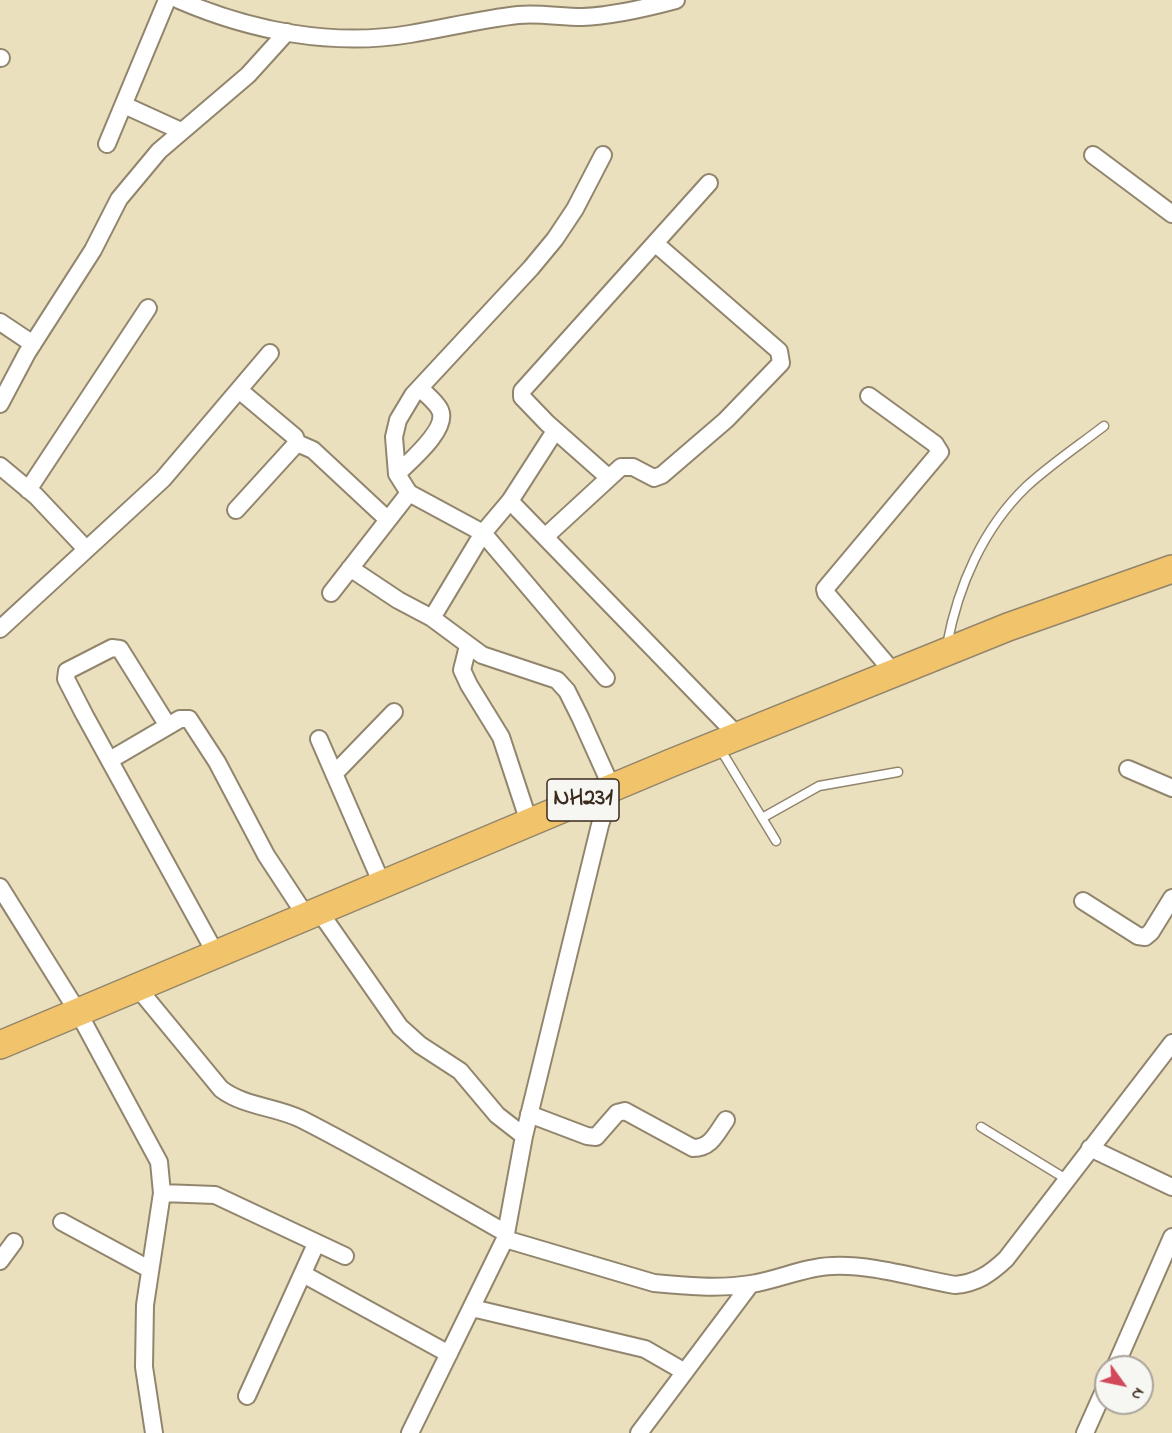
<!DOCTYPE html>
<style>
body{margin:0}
#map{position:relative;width:1172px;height:1433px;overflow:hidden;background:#eae0bd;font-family:"Indie Flower",sans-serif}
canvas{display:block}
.north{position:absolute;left:1094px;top:1355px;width:60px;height:60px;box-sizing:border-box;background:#f6f6f2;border:2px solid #aba49d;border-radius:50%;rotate:123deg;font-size:16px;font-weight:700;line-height:24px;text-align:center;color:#3b2a1e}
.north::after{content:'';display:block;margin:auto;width:21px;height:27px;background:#d1495b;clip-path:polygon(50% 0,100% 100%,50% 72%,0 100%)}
</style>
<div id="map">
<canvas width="1172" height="1433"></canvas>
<div class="north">N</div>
</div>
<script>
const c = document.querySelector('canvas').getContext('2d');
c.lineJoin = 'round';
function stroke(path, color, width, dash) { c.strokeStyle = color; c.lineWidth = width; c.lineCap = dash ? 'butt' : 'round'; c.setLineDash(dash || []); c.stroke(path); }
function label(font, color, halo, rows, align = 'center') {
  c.font = font + ' "Indie Flower",sans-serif'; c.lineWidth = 4.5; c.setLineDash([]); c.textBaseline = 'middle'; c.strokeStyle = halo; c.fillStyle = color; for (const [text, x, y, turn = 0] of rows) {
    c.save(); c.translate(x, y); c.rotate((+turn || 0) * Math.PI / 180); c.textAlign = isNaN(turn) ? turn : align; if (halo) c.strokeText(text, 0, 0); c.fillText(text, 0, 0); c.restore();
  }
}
const service = new Path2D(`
 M947 645C958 586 983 528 1027 486 1051 464 1078 446 1104 426
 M719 747 776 841
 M762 818 819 786 898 772
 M981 1127 1066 1179`);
const minor = new Path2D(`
 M179 0C251 31 332 47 410 34 446 28 482 19 518 15 540 13 560 17 582 17 613 16 646 8 676 0
 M0 58H1
 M124 105 181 131
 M107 144 167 0
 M603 155 575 209 555 239 531 268 413 395 398 420 394 437 397 474 409 493 483 533 606 678
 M1093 155 1172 214
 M0 322 33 344
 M869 396 935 444 940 452 825 589 826 593 894 673
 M0 404 27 353 93 250 119 199 159 151 248 75 287 32
 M297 443 313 450 387 519
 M0 466 36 496 86 549
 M397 474C410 461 449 429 440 410 437 403 427 395 421 389
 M608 477 547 423 522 397V391L709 183
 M28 490 148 308
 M510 501 738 736
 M236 510 297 443 295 437 239 390
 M546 536 621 467H633L654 478 662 475 726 420 781 363 779 351 656 244
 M350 568 398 600 432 618 482 655 557 680 567 691 580 717 612 788 600 825 524 1136 505 1239 410 1433
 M331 593 409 493
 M432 618 483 533 510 501 555 431
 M0 629 163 479 270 353
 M468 646 462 670 469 685 501 737 529 822
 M168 726 120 649 112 648 67 671 66 679 84 714 216 954
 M319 739 382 884
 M110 760 180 719H189L217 762 266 855 306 916
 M1128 769 1172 788
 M334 774 394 712
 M0 887 78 1012 159 1162 162 1193 145 1305 144 1367 154 1433
 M1083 901 1138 936 1145 937 1151 932 1172 898
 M319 911 400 1027 420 1045 460 1071 497 1115 524 1136
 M137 987 221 1089C245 1107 274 1106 301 1119 370 1154 437 1194 504 1232
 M529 1114 587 1136 596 1137 617 1113 625 1111 693 1148C711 1148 716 1134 726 1120
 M1090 1148 1172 1187
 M162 1193 215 1195 345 1256
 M62 1222 149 1269
 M505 1239 654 1283C684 1286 720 1289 751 1284 778 1280 804 1267 832 1266 872 1264 915 1278 955 1285 977 1283 990 1274 1006 1259L1172 1043
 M0 1261 14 1242
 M303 1274 449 1354
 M472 1308 645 1349 685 1372
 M1115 1367 1172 1237
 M247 1396 316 1244
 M639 1433 750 1285
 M1085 1433 1106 1386`);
const trunk = new Path2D(`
 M0 1045 671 763 1008 627 1172 569`);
const shields = [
 [583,800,72]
];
const shieldNames = [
 ["NH231",583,800]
];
stroke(service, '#92856e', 11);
stroke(minor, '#92856e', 20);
stroke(trunk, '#92856e', 30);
stroke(service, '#fff', 8);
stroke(minor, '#fff', 16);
stroke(trunk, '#f1c36a', 27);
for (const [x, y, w] of shields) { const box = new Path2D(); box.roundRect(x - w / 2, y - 21, w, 42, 4.5); c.fillStyle = '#f6f6f2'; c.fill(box); stroke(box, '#3b2a1e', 1.5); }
label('bold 24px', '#3b2a1e', null, shieldNames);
</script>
